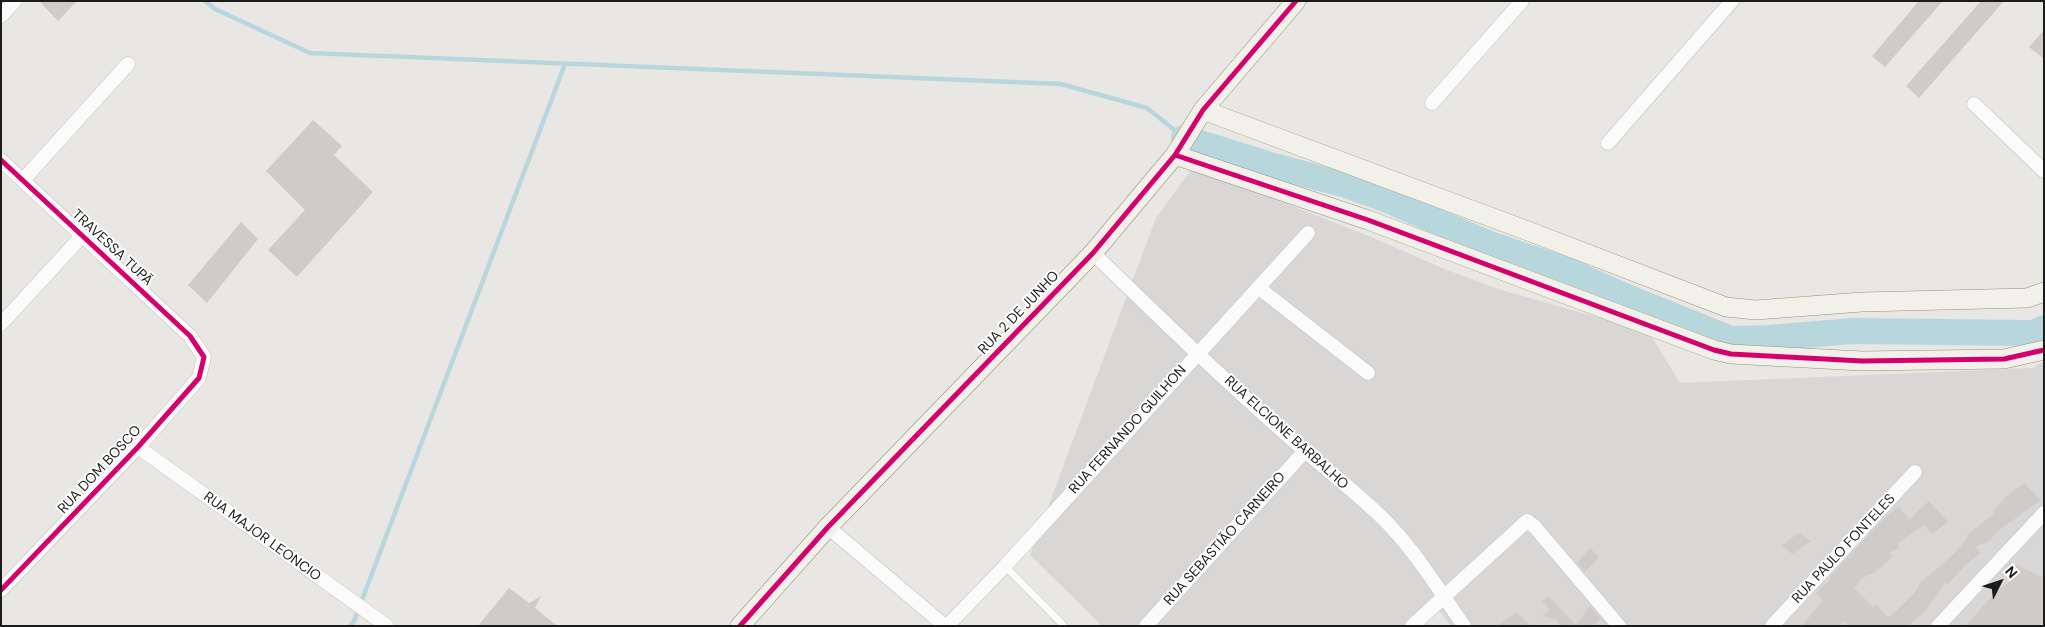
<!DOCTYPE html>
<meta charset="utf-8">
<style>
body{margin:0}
#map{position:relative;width:2045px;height:627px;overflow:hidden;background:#e9e7e4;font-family:"DM Sans",sans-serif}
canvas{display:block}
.frame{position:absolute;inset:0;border:2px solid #1b1b1b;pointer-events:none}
.north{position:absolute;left:1975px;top:557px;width:50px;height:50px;-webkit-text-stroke:4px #fff;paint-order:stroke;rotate:49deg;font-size:14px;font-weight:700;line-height:20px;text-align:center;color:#1b1b1b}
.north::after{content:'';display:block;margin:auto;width:18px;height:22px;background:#1b1b1b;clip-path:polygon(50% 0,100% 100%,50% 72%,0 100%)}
</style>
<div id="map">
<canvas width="2045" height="627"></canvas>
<div class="frame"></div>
<div class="north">N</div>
</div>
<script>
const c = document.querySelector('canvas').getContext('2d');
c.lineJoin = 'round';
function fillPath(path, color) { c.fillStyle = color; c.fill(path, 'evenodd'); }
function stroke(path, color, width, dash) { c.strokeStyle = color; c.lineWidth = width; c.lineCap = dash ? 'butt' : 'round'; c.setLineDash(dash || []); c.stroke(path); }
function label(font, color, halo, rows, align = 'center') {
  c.font = font + ' "DM Sans",sans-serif'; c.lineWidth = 4; c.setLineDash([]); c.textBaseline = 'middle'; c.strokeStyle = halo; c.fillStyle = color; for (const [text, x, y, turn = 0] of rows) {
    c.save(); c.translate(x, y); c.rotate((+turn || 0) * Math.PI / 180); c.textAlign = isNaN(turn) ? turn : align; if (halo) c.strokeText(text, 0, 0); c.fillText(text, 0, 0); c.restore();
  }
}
const residential = new Path2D(`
 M1193 167 1371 237 1442 268 1501 290 1649 332 1680 383 2033 368 2044 361V626H1451L1437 608 1420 626H1102L1030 555 1156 218Z`);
const stream = new Path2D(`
 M205 1 215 9 310 53 1061 84 1147 108 1182 136
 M350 626 354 621 565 64`);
const river = new Path2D(`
 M1184 138 1270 165 1346 185 1385 199 1487 243 1569 271 1622 295 1731 339 1769 338 1852 331 2033 333 2044 328`);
const building = new Path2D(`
 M39 1H77L58 21Z
 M1919 1H1943L1885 67 1872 56Z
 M1981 1H2004L1919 98 1906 86Z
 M2044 30V59L2029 47Z
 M313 120 342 146 334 155 373 192 297 277 268 250 305 210 266 171Z
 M241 222 258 239 207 303 188 285Z
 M2024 483 2041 500 2002 528 1987 542 1976 546 1980 553 1965 565 1948 584 1945 582 1927 609 1908 626H1849L1845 621 1839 626H1802L1823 600 1816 593 1831 579 1829 578 1877 526 1898 507 1910 519 1929 501 1948 522 1932 534 1924 525 1897 544 1900 548 1890 553 1893 556 1877 571 1862 578 1854 588 1873 607 1876 604 1888 618 1914 594 1921 582 1954 554 1969 536 1967 535 1995 513 1993 512 2005 498Z
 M1799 533 1811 541 1792 554 1782 545Z
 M1590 548 1599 557 1585 572 1577 563Z
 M2010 562 2044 578V621L2038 626H1966L1991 597 2014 578 2003 570Z
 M509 588 529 603 541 596 535 608 557 626H478Z
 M1548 596 1576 625 1590 606 1601 619 1591 626H1561L1556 619 1542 616 1550 610 1542 601Z
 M1517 612 1530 626H1497Z`);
const lane = new Path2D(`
 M1005 566 1064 626`);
const street = new Path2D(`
 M1 16 15 1
 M1432 103 1522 1
 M1974 104 2044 171
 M1608 143 1732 1
 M1 160 190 336 204 357 199 378 138 447 1 590
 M23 180 128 64
 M1093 253C1162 320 1231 387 1304 450 1333 476 1366 499 1392 528 1420 558 1441 593 1464 626
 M1259 288 1368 373
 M1 324 82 236
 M138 447 387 626
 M828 527 945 626
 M947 626 1005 566 1308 233
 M1146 626 1305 451
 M1412 626 1527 521 1534 526 1619 626
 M1772 626 1915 472
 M1938 626 2044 513`);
const secondary = new Path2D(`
 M1203 110 1528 231 1726 307 1756 310 1862 302 2027 298 2044 292
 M1175 155 1368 220 1714 350 1731 354 1862 361 2004 359 2044 350
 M740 626 828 527 1093 253 1175 155 1203 110 1296 1`);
const cycleway = new Path2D(`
 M1175 155 1368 220 1714 350 1731 354 1862 361 2004 359 2044 350
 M1 160 190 336 204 357 199 378 138 447 1 590
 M740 626 828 527 1093 253 1175 155 1203 110 1296 1`);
const streetNames = [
 ["TRAVESSA TUPÃ",112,248,43],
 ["RUA 2 DE JUNHO",1019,313,-46],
 ["RUA FERNANDO GUILHON",1128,430,-48],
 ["RUA ELCIONE BARBALHO",1286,433,42],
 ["RUA DOM BOSCO",100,470,-47],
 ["RUA MAJOR LEONCIO",262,537,36],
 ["RUA SEBASTIÃO CARNEIRO",1225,539,-48],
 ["RUA PAULO FONTELES",1844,549,-47]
];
fillPath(residential, '#d8d7d5');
stroke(stream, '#b8d7dc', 4.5);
stroke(river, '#b8d7dc', 26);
fillPath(building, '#cecbc9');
stroke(lane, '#c0bfbe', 8);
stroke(street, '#c0bfbe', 15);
stroke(secondary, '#92917e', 20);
stroke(lane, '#fcfbfb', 7);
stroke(street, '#fcfbfb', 14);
stroke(secondary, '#f2f1e9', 19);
stroke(cycleway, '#d6006c', 5);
label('14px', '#1b1b1b', '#fff', streetNames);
</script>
